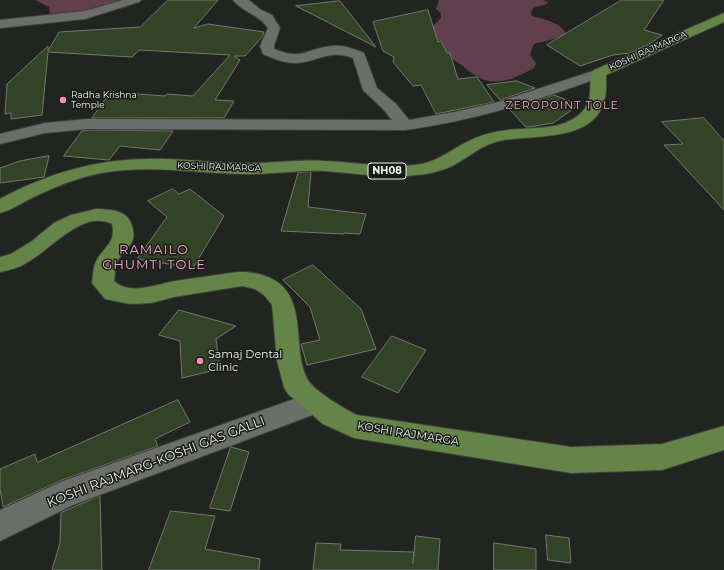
<!DOCTYPE html>
<style>
body{margin:0}
canvas{display:block;background:#212420}
</style>
<canvas width="724" height="570"></canvas>
<script>
const c = document.querySelector('canvas').getContext('2d');
c.lineJoin = 'round';
function fillPath(path, color) { c.fillStyle = color; c.fill(path, 'evenodd'); }
function stroke(path, color, width, dash) { c.strokeStyle = color; c.lineWidth = width; c.lineCap = dash ? 'butt' : 'round'; c.setLineDash(dash || []); c.stroke(path); }
function label(font, color, halo, rows, align = 'center') {
  c.font = font + ' Montserrat,sans-serif'; c.lineWidth = 3; c.setLineDash([]); c.textBaseline = 'middle'; c.strokeStyle = halo; c.fillStyle = color; for (const [text, x, y, turn = 0] of rows) {
    c.save(); c.translate(x, y); c.rotate((+turn || 0) * Math.PI / 180); c.textAlign = isNaN(turn) ? turn : align; if (halo) c.strokeText(text, 0, 0); c.fillText(text, 0, 0); c.restore();
  }
}
const forest = new Path2D(`
 M35 0H129L90 11 50 15 49 7Z
 M439 0H543L548 2 547 4 533 8 531 12 532 16C543 19 562 23 566 34L565 36 534 44 530 55 536 63 534 68C517 77 497 88 478 77 468 72 462 64 452 59L450 53H442L441 41 437 40 428 31 441 18V13L436 9Z`);
const building = new Path2D(`
 M168 0H218L194 28 208 24 264 32 262 37 245 56H234L240 60 215 100 234 101 224 118H92L110 92 165 96 167 94 193 96 230 55 139 50 132 57 48 52 42 115 11 119V113L5 114 7 84 48 46V51L59 32 140 27Z
 M622 0H664L644 30 662 35 651 43 630 53 613 55 580 66 547 45Z
 M340 1 376 47 296 6Z
 M428 10 438 42 441 41 447 53H450L458 79 477 77 494 102 436 114 421 85 413 86 393 62 394 57 383 51 373 22Z
 M517 81 535 88 500 100 487 85Z
 M554 95 579 105 553 123 529 127H526L509 109Z
 M704 118 724 141V210L664 145 683 144 662 122Z
 M82 131 87 130 173 131 160 150 120 146 109 160 64 156Z
 M49 156 44 177 0 183V168L20 161Z
 M311 172 308 207 366 214 360 234 344 233V234L281 231 298 173Z
 M173 189 179 194 190 189 224 216 193 268 137 259 167 217 148 201Z
 M313 265 361 309 376 349 307 365 301 344 320 340 310 307 283 280Z
 M179 310 236 326 216 339 220 369 182 378 180 341 159 335Z
 M392 336 426 350 398 393 362 377Z
 M178 400 190 422 155 439 158 446 62 480 3 507 0 489V469L35 454 37 462Z
 M231 447 249 452 230 511 210 508Z
 M100 496 102 570H52L60 543 61 513Z
 M171 511 215 516 205 549 260 559 259 570H149Z
 M546 535 569 538 571 563 548 560Z
 M416 536 440 539 438 570H313L316 543 341 544 340 550 414 552 413 563Z
 M494 543 536 549V570H494Z`);
const minor = new Path2D(`
 M123 0H141L139 2 85 19 0 28V20L85 11Z
 M233 0H248L250 1 261 10 272 15 280 28 274 46V49C304 61 306 48 333 46 344 45 354 49 364 53L377 88 396 104 409 120 455 112 498 102 599 69 604 70 606 73 604 76C539 100 474 121 405 130L87 129 45 133 0 144V134L45 123 87 119 392 120 384 110 363 90 353 58C330 49 319 61 297 63 285 64 273 58 263 54L260 46 268 28C260 15 242 12 233 0Z
 M314 392 323 395 327 403 323 411 73 505 0 541V510L63 481Z`);
const major = new Path2D(`
 M724 13V22L606 75C606 84 607 93 604 102 592 143 531 134 499 141 481 145 468 158 452 166 441 171 429 174 417 175 386 179 355 173 324 171 296 170 269 175 241 174 199 173 157 166 115 171 87 174 61 184 36 196 24 201 13 210 0 213V199C46 174 96 159 149 159 180 158 211 163 243 163 270 164 297 159 324 161 354 162 384 168 415 165 436 163 449 151 467 142 478 136 489 133 501 131 526 126 562 133 582 112 596 97 586 82 594 70Z
 M96 209C110 209 128 210 132 226 134 232 134 237 132 242 128 249 120 255 117 262 115 268 115 275 114 281 130 296 157 284 175 281 189 279 203 277 217 275 225 274 234 272 241 272 249 272 261 274 268 277 311 295 290 348 308 380 313 390 346 410 357 415L571 447 662 444 724 426V450L662 470 571 473 354 438 323 424 288 394 284 387 277 361 272 305 264 295 255 289 242 286 174 297 151 303 130 304 105 299 92 283C93 277 93 270 95 264 101 248 117 244 112 224 82 209 51 250 26 263 19 268 9 270 0 272V257L11 254 32 241 54 223 71 215Z`);
const markers = [
 [63,100,4,"#fd8ebf"],
 [200,361,4,"#fd8ebf"]
];
const farStreetnames = [
 ["KOSHI RAJMARGA",648,51,-24],
 ["KOSHI RAJMARGA",219,167,2]
];
const farPoinames = [
 ["Radha Krishna",71,95],
 ["Temple",71,105]
];
const shields = [
 [387,171,38]
];
const shieldNames = [
 ["NH08",387,171]
];
const farQuarternames = [
 ["ZEROPOINT TOLE",562,106]
];
const poiNames = [
 ["Samaj Dental",208,355],
 ["Clinic",208,368]
];
const streetNames = [
 ["KOSHI RAJMARGA",408,434,9]
];
const quarterNames = [
 ["RAMAILO",154,250],
 ["GHUMTI TOLE",154,265]
];
const nearStreetnames = [
 ["KOSHI RAJMARG-KOSHI GAS GALLI",156,462,-21]
];
fillPath(forest, '#623f4d');
fillPath(building, '#334426');
stroke(building, '#747772', 1);
stroke(minor, '#3e403d', 2);
stroke(major, '#3e403d', 2);
fillPath(minor, '#6b6e6a');
fillPath(major, '#658448');
for (const [x, y, r, color] of markers) { const dot = new Path2D(); dot.arc(x, y, r, 0, 2 * Math.PI); c.fillStyle = color; c.fill(dot); stroke(dot, '#181a17', 1.5); }
label('9px', '#f1f3f0', '#181a17', farStreetnames);
label('9px', '#f1f3f0', '#181a17', farPoinames, 'left');
for (const [x, y, w] of shields) { const box = new Path2D(); box.roundRect(x - w / 2, y - 8, w, 16, 3); c.fillStyle = '#181a17'; c.fill(box); stroke(box, '#f1f3f0', 1); }
label('bold 10px', '#f1f3f0', null, shieldNames);
c.letterSpacing = '1px';
label('11px', '#f7a9c9', '#181a17', farQuarternames);
c.letterSpacing = '0px';
label('11px', '#f1f3f0', '#181a17', poiNames, 'left');
label('11px', '#f1f3f0', '#181a17', streetNames);
c.letterSpacing = '1px';
label('13px', '#f7a9c9', '#181a17', quarterNames);
c.letterSpacing = '0px';
label('13px', '#f1f3f0', '#181a17', nearStreetnames);
</script>
